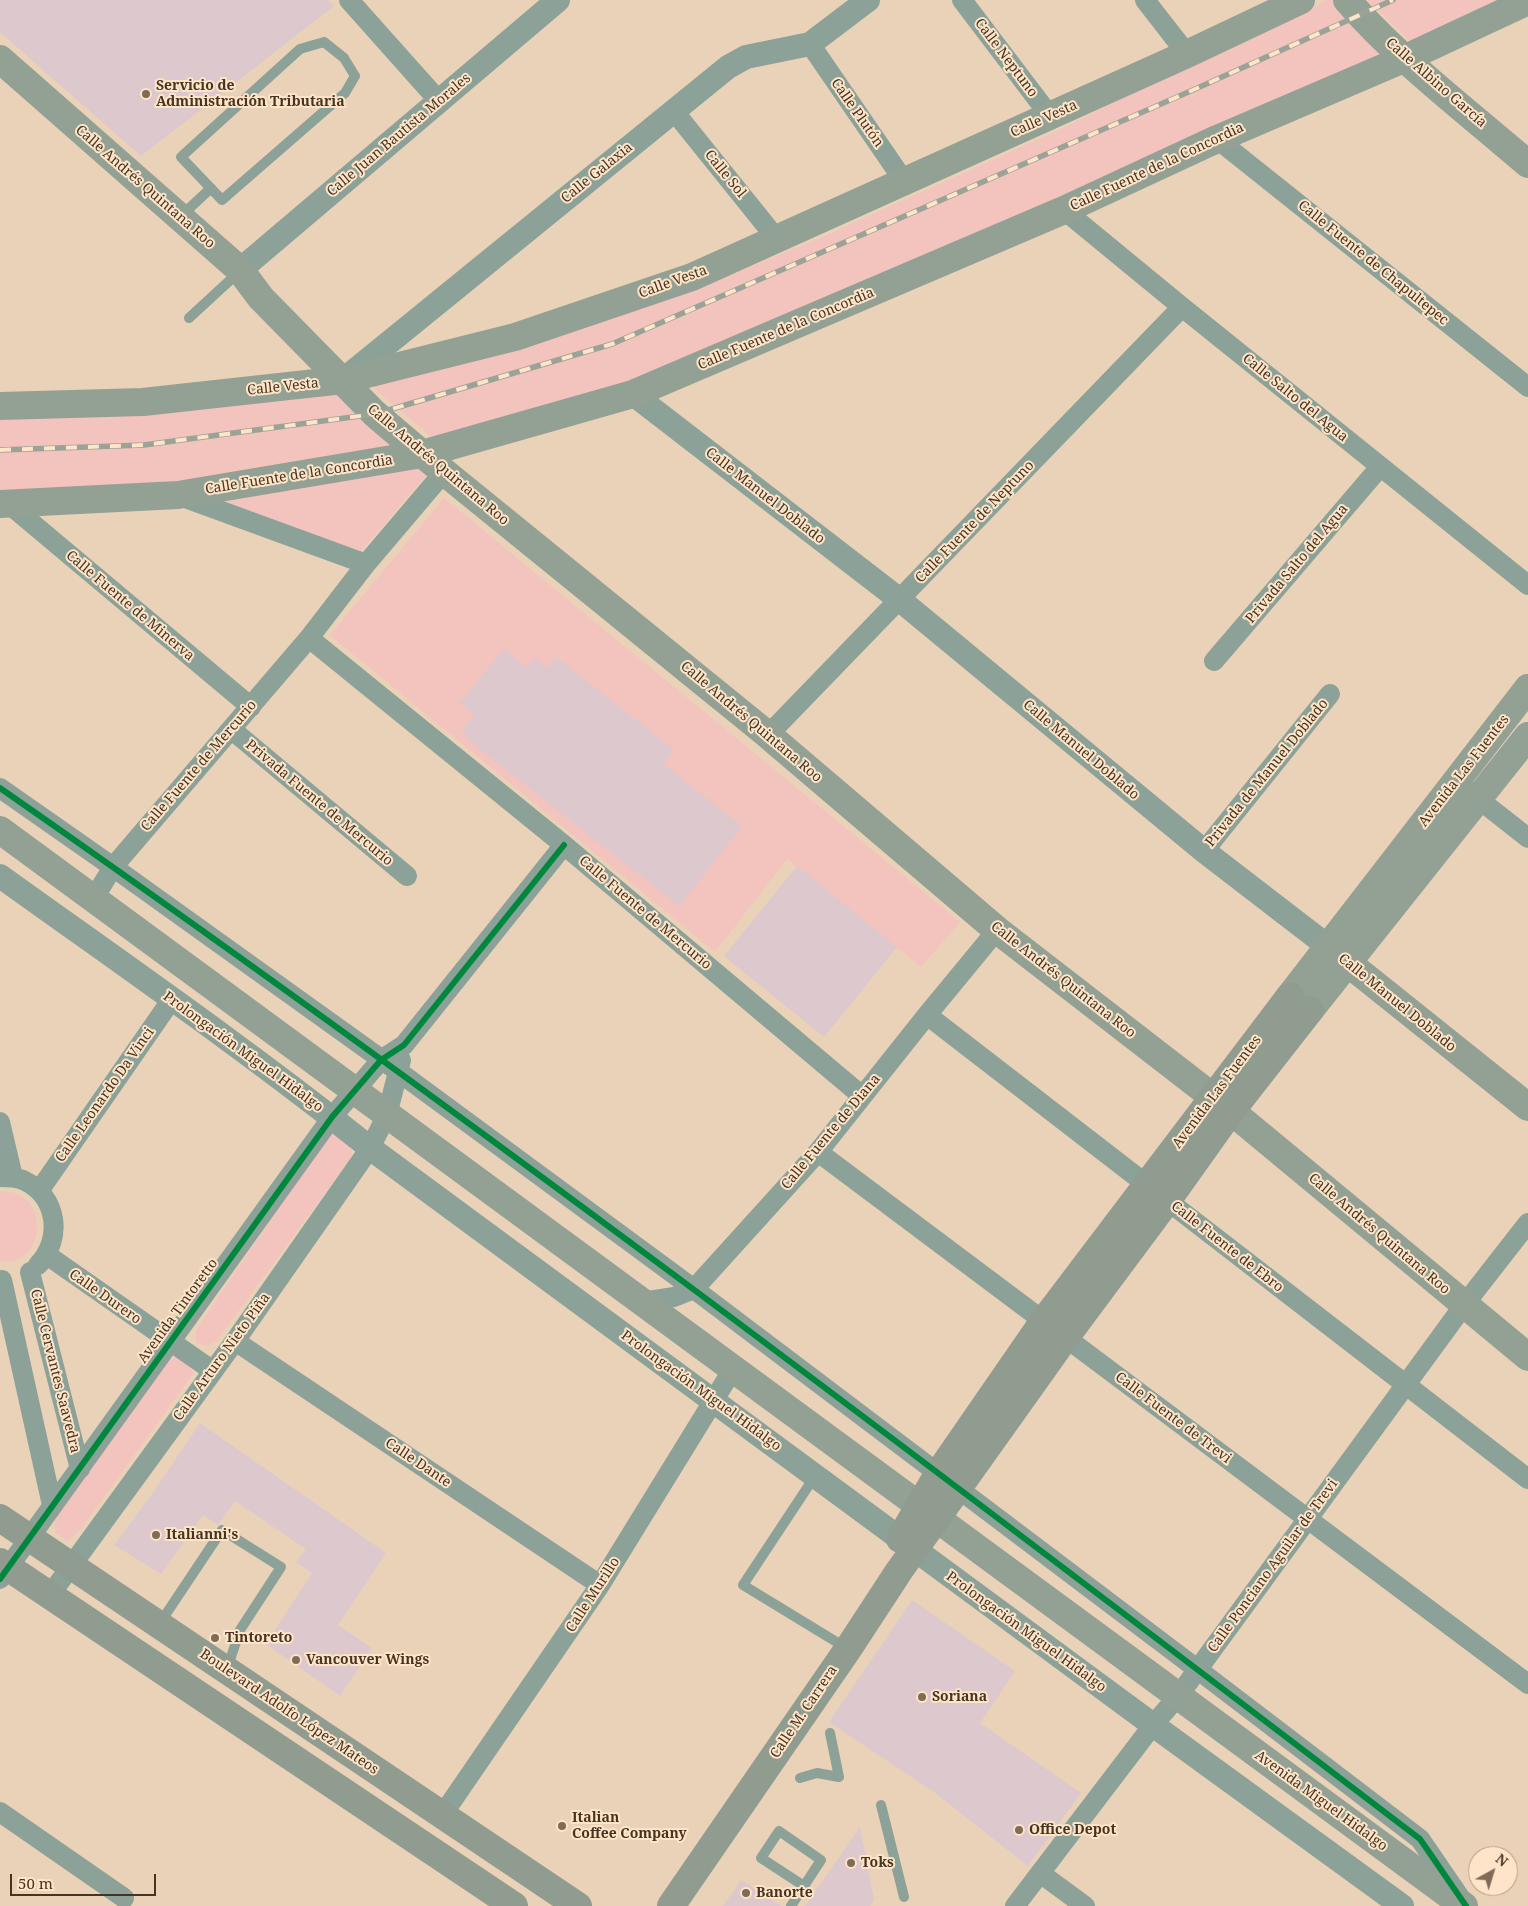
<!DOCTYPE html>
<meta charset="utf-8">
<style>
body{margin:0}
#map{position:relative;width:1528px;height:1906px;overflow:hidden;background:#ead2b8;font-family:"Noto Serif",serif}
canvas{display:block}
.north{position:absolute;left:1468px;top:1846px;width:50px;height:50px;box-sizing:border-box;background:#fee4c8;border:1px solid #b49e85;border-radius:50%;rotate:39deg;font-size:14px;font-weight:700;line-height:20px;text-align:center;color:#453421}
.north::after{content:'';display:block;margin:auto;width:18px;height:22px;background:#7f6b56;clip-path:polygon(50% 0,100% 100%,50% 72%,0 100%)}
.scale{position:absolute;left:10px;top:1874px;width:146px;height:22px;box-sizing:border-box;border:2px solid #453421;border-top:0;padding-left:6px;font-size:15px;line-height:18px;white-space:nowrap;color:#453421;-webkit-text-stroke:4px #fee4c8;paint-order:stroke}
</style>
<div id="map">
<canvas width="1528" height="1906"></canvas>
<div class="north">N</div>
<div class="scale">50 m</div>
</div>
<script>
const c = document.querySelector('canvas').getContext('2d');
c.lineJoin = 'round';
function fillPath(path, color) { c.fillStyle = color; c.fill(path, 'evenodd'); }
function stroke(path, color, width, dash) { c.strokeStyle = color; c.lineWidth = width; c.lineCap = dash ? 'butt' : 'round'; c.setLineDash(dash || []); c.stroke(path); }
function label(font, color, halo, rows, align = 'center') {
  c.font = font + ' "Noto Serif",serif'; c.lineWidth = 4; c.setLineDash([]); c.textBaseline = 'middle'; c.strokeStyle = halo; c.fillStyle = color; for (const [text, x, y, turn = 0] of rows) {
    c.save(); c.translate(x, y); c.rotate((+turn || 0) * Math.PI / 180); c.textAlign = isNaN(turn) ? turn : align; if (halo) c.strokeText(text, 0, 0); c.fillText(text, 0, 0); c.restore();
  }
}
const green = new Path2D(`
 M1326 0H1333L1386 59 621 387 437 442 367 382 705 285 813 241 1063 128 1196 61 1317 6Z
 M1367 0H1497L1411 42Z
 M329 388 393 446 257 478 0 500V415Z
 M418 462 431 470 361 551 214 501Z
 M444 498 960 922 921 967 787 859 715 952 330 635Z
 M337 1132 352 1146V1156L216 1342 206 1346 196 1342V1330L328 1136Z
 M0 1191C55 1191 44 1269 0 1261Z
 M180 1353 190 1361 193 1374 80 1530 67 1541 55 1532V1521L61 1506 167 1363Z`);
const building = new Path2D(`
 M0 0H328L334 6 141 156 0 32Z
 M504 649 526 667 534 658 547 668 556 657 674 750 663 764 742 826 679 906 469 740 462 730 475 715 460 703Z
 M797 866 897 947 824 1037 724 956Z
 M200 1423 386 1553 338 1625 372 1648 340 1696 266 1644 312 1573 296 1562 306 1549 235 1501 218 1525 203 1515 161 1574 114 1545 152 1494Z
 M912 1600 1015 1671 980 1723 1081 1793 1028 1866 934 1792 829 1722Z
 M860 1827 874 1900 870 1906H805Z
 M741 1880 781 1906H723Z`);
const service = new Path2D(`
 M324 42 344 58 355 76 345 93 222 200 181 157 300 49Z
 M181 216 211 188
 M189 318 240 271
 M815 1476 743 1585 848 1649
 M160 1623 222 1530 281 1567 240 1630 227 1669
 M800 1778 817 1773 839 1777 830 1733
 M881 1805 904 1897
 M791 1906 821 1860 779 1831 761 1858 804 1886`);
const minor = new Path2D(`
 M349 0 439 101
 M962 0 1050 116
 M1145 0 1187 54
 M810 44 904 181
 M673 110 776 238
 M1217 139 1528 387
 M1064 210 1182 307 1528 585
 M180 496 366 564
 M9 504 251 707
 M309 638 564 845 862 1096
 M1214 661 1380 467
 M231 729 407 876
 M768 735 1182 307
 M0 788 113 867 399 1072 694 1289 1197 1669 1420 1839 1459 1896
 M1467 790 1528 838
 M1204 851 1330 694
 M94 898 113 867 309 638 366 564 444 472
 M927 1015 1528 1479
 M0 1122 13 1177
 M818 1152 1528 1684
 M0 1177C8 1177 16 1177 23 1180 58 1196 63 1239 38 1265
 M39 1191 172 999
 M47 1255 213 1371
 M30 1272 80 1469
 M2 1280 52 1505
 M642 1302 674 1297 694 1289 818 1152 927 1015 997 930
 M235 1341 600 1585
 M0 1579 332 1117 381 1060 404 1045 564 845
 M50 1595 235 1341 370 1148 387 1115 401 1060
 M0 1812 124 1898
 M443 1814 600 1585 733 1369
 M1040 1873 1085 1906
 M1015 1906 1153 1725 1179 1695 1464 1305 1528 1223`);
const tertiary = new Path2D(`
 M240 270 558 0
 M343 380 728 67 746 57 810 44 868 0
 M633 394 900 600 1204 851 1343 958
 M0 876C124 965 250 1052 370 1148L1153 1725 1402 1906`);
const secondary = new Path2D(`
 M1347 0C1399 60 1468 112 1528 164
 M0 59 240 270 261 298 375 414 422 454 768 735 997 930 1231 1111 1528 1357
 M0 406 143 402 343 380 515 337 692 277 1187 54 1301 0
 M0 504 178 495 422 454 633 394 1064 210 1217 139 1406 58 1528 1
 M0 830 1464 1906
 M1348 963 1528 1107
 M1290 996 1528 688
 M1310 1010 1528 736`);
const primary = new Path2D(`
 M0 1518 578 1906
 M900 1539 938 1474 1043 1322 1290 996
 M0 1562 514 1906
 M671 1906 848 1649 899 1571 1065 1338 1167 1201 1231 1111 1310 1010`);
const rail = new Path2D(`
 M0 450 144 445 375 414 612 344 1193 90 1393 0`);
const cycleway = new Path2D(`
 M0 788C483 1124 951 1482 1420 1839L1466 1906
 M0 1579 332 1117 381 1060 404 1045 564 845`);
const markers = [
 [146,94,5,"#7f6b56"],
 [156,1535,5,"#7f6b56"],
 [215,1638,5,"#7f6b56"],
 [296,1660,5,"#7f6b56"],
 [922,1697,5,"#7f6b56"],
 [562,1826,5,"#7f6b56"],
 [1019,1830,5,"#7f6b56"],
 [851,1863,5,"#7f6b56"],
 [746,1893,5,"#7f6b56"]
];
const streetNames = [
 ["Calle Neptuno",1006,58,53],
 ["Calle Albino García",1436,83,41],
 ["Calle Plutón",857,113,55],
 ["Calle Vesta",1044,119,-24],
 ["Calle Juan Bautista Morales",399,135,-40],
 ["Calle Fuente de la Concordia",1157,167,-25],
 ["Calle Galaxia",597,173,-39],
 ["Calle Sol",725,174,51],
 ["Calle Andrés Quintana Roo",145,187,41],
 ["Calle Fuente de Chapultepec",1373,263,39],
 ["Calle Vesta",673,282,-20],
 ["Calle Fuente de la Concordia",786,329,-23],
 ["Calle Vesta",283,387,-6],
 ["Calle Salto del Agua",1295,398,39],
 ["Calle Andrés Quintana Roo",438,465,40],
 ["Calle Fuente de la Concordia",299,475,-9],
 ["Calle Manuel Doblado",765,496,38],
 ["Calle Fuente de Neptuno",975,522,-46],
 ["Privada Salto del Agua",1297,564,-50],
 ["Calle Fuente de Minerva",130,606,40],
 ["Calle Andrés Quintana Roo",751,722,40],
 ["Calle Manuel Doblado",1081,750,40],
 ["Calle Fuente de Mercurio",199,766,-49],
 ["Avenida Las Fuentes",1464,771,-52],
 ["Privada de Manuel Doblado",1267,773,-51],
 ["Privada Fuente de Mercurio",319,803,40],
 ["Calle Fuente de Mercurio",645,913,40],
 ["Calle Andrés Quintana Roo",1063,980,38],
 ["Calle Manuel Doblado",1397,1003,39],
 ["Prolongación Miguel Hidalgo",243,1052,36],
 ["Avenida Las Fuentes",1217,1092,-53],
 ["Calle Leonardo Da Vinci",105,1095,-55],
 ["Calle Fuente de Diana",831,1132,-50],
 ["Calle Andrés Quintana Roo",1379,1234,40],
 ["Calle Fuente de Ebro",1227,1247,38],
 ["Calle Durero",105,1297,35],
 ["Avenida Tintoretto",178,1311,-54],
 ["Calle Arturo Nieto Piña",222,1357,-54],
 ["Calle Cervantes Saavedra",55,1371,76],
 ["Prolongación Miguel Hidalgo",701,1391,36],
 ["Calle Fuente de Trevi",1173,1418,37],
 ["Calle Dante",418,1463,34],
 ["Calle Ponciano Aguilar de Trevi",1273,1566,-54],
 ["Calle Murillo",593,1595,-57],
 ["Prolongación Miguel Hidalgo",1026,1632,36],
 ["Boulevard Adolfo López Mateos",289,1712,34],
 ["Calle M. Carrera",804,1712,-56],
 ["Avenida Miguel Hidalgo",1321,1801,36]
];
const poiNames = [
 ["Servicio de",156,86],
 ["Administración Tributaria",156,102],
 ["Italianni's",166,1535],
 ["Tintoreto",225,1638],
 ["Vancouver Wings",306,1660],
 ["Soriana",932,1697],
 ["Italian",572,1818],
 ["Coffee Company",572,1834],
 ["Office Depot",1029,1830],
 ["Toks",861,1863],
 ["Banorte",756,1893]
];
fillPath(green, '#f3c3be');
fillPath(building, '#dcc8cd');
stroke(service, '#8ca198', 10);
stroke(minor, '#8ca198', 20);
stroke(tertiary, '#8ca198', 24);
stroke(secondary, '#93a195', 28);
stroke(primary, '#919c91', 28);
stroke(rail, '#9ba296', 5.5);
stroke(rail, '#fee4c8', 4, [11]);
stroke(cycleway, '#00873e', 6);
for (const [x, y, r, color] of markers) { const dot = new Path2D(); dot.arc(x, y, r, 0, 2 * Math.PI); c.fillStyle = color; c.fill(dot); stroke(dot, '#fee4c8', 2); }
label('14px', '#453421', '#fee4c8', streetNames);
label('bold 14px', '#453421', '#fee4c8', poiNames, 'left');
</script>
